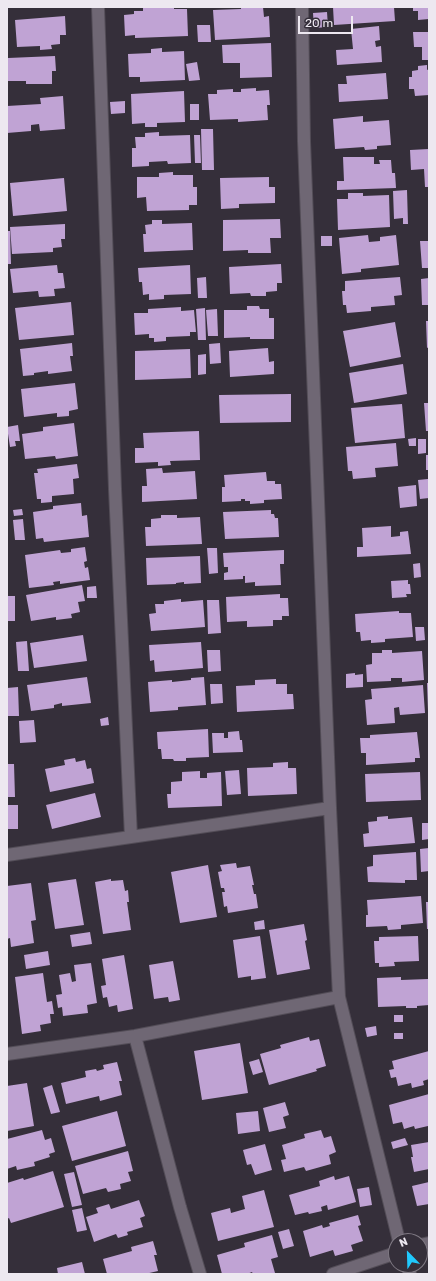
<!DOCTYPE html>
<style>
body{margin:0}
#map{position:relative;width:436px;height:1281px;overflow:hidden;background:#352f3a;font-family:Rubik,sans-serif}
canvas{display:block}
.frame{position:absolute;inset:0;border:8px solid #ede8f0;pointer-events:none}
.north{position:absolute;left:388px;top:1233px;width:40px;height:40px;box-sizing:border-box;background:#352f3a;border:1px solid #7f7983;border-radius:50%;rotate:337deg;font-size:11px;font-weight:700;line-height:16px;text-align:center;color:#ede8f0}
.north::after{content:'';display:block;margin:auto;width:14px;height:18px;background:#20c9fd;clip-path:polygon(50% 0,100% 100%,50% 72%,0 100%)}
.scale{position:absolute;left:298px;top:16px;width:55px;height:18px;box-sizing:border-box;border:2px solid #ede8f0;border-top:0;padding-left:5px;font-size:12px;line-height:14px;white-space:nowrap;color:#ede8f0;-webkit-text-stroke:3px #352f3a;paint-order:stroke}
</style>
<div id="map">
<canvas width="436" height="1281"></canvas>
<div class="frame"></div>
<div class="north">N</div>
<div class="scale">20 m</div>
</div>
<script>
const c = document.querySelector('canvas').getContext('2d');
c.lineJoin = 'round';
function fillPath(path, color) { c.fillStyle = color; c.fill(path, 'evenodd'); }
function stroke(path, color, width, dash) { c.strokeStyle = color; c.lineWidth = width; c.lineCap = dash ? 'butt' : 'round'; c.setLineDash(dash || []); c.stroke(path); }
const building = new Path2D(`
 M143 7H174V9H187L188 36 135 38V35L125 36 124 15 134 14V11H143Z
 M241 7H263L264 17 269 16 270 37 215 40 213 10 241 9Z
 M333 7H394L395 21 334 25Z
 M413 7H429V19L418 20V11H413Z
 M327 12 328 27 314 28 313 13Z
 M65 16 66 35H60V44L51 45 52 49 40 50V46L17 47 15 20Z
 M197 25H210L211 42H198Z
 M379 26 380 40 375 41 376 47 381 46 382 62 337 65 336 50 353 49 351 29Z
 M413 32H429V60H422V47H414Z
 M271 43 272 77 240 78V63H223L222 45Z
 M162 48V52L184 51 185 80 140 82V77H129L128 54 151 53V49Z
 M55 56 56 71H52V84H26V81H8V58Z
 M197 62 200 80 189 81 186 64Z
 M427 65V70L429 69V95L415 96 414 89H409V77H412V71L418 70V66Z
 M386 73 388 99 339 102 338 84H347L346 76Z
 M256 88V91L269 90 270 105H267L268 120 238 122V119L210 120 208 94H217V90L233 89V92H241V89Z
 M184 91 185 122 157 123V127H145V123L132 124 131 94Z
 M63 96 65 129 40 131 39 124 31 125V131L7 133V106L41 104 40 98Z
 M125 101V113L111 114 110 102Z
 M190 104H199V120H190Z
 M363 116V122L389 120 391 145 377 146V149L365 150 364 147 335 149 333 119Z
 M201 129H213L214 170H202Z
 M159 132V136L190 135 191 163 168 164 167 161 149 162V166L132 167V148H136L135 137H145V133Z
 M194 135H200L201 163H195Z
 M429 149V187H425L424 169 411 170 410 150Z
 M343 157H374V164H380L379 160H391L392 173H395L396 188 337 190V181H344Z
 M173 172V175H193V187H197V205H189V210L147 211 146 197 137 198V177H159V173Z
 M269 177V187H275V203L239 204V208L221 209 220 178Z
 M64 178 67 211 13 216 10 183Z
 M407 190 408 224H403V218L394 219 393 191Z
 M348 193H363V196L389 195 390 227 338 230 337 199H348Z
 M280 219 281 238H270L271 253H248V250L223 251V220Z
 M152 220H162V224L192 223 193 250 144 252 143 234H146L145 225 152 224Z
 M65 224V239H61L62 247 53 248V252L12 254 10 227Z
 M7 231H10L11 264H7Z
 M368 235 369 242 380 241V237L396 235 399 265 361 269V272L342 274 339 238Z
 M321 236H332V246H321Z
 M420 241H429V268H422Z
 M281 264 282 283H277V291L266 292V296H251L250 293 230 294 229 267Z
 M57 265 58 273H63L65 288 54 289 55 296 39 297 38 291 13 293 10 269Z
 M190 265 191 294 164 295V299L149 300V294L143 295 142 282H139L138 268Z
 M206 277 207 298H198L197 278Z
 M400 277 402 295 394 296 395 305 371 307V311L347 313 346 305H343L342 291H345V281Z
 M429 278V305H422L421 279Z
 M71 302 74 335 19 340 15 308Z
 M247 306H259L260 309H269V318H274V339H250V337L224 338V310H247Z
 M181 307V311L194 310 196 332H190V336L166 337V341L154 342V338H149V334L135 335 134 313H148V309Z
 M205 308 206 340H198L196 309Z
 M217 309 218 336H208L206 310Z
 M426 321H429V347L427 348Z
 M395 322 401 357 350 367 343 331Z
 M72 343 73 356H70L72 371 48 374V371L34 373V375L23 376 20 349Z
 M220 343 221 363 210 364 209 344Z
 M268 348 269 362 274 361V374L230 377 229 351Z
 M190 349 191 378 135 380V351Z
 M206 354V374L198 375V355Z
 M403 364 407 394 354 403 349 373Z
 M75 383 78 409 69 411V416L57 417V413L24 417 21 389Z
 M291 394V422L220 423 219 395Z
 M424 403H429V431H426Z
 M402 404 405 438 355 443 351 408Z
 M74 423 78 456 56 459 55 456 25 459 22 434 43 431V427Z
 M18 425 20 441H15L16 446 10 447 7 427Z
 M199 431 200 460 170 461 171 465 158 466V462L135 463V448H144L143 433Z
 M416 438V446H409L408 439Z
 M418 439H426V453L418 454Z
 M396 443 398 466 375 468 376 477 353 479 352 471H348L346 447Z
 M426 455H429V470H426Z
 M77 464 79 478 73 479 74 494 52 496V502L41 503V499H37L34 473H38L37 469Z
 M162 468 163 473 195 471 197 499 142 502V486H147L146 469Z
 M266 472 267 481H275V484H281L282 499 264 500V503L250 504V501H245V499H241V501L222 502V487H225L224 475Z
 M428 479 429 498 420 499 418 480Z
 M416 485 417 506 400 508 398 487Z
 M81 503 82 516 87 515 89 537 44 542 43 538 36 539 33 512 53 509V506Z
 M22 509 23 515 14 516 13 510Z
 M271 510V514H274L275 518H278L279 537 225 539 223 512Z
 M161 515H177V518L200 517 202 544 146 546 145 527H151V519L161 518Z
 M23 519 25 540H15L13 520Z
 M391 526V537L400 536V532L408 531 411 554 357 557V547H363L362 528Z
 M85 547 87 561 84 562 85 568 88 567 90 580 60 584V581L53 582 54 585 29 588 25 555 60 550 61 553 71 552V549Z
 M207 548H217L218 573 209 574Z
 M284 550V564H280L281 585 255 586V582L245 583V576H243V579L224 580V573L228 572V567H224L223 553Z
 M200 556 201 583 184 584V582L176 583V584L147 585 146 558Z
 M420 563 421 577 414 578 413 564Z
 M408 580V584H410L411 594H406L407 597 392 598 391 581Z
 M82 585 85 601 78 602 80 612 71 614 72 618 56 620V617L31 621 26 595Z
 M96 586 97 598H87V587Z
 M280 594V598H288L289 616H282V620H273V626L247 627V621L227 622 226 597Z
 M7 596H15V621H7Z
 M181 599V602L203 600 205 627 151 631 149 614 156 613 155 604H164V601Z
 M207 600H219L221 633 208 634Z
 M399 611V613H411L413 637 385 639V642L371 643V640L361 641 360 632H356L355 614Z
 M415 627H424L425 640 416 641Z
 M83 635 87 661 34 668 30 643Z
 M27 641 29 671H18L16 642Z
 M201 642 203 668 155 672 154 660 150 661 149 645Z
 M207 650H220L221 671 208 672Z
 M382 650H392V653L422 651 424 680 402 682V678H391V681L367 682 366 665 372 664V653H382Z
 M355 673V675L363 674V687L346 688V674Z
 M87 677 91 703 62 706V703L54 705V708L31 711 27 685Z
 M204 677 206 705 178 707V710L150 712 148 682 172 680V682L191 680V678Z
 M276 679V684H287V694H293L294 709 237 712 236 686 255 685V680Z
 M427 683H429V711H428Z
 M210 684H222L223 703 211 704Z
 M423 685 425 713 400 715 399 707 394 708 395 723 367 725 365 700 372 699 371 689Z
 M18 687 19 716H7V688Z
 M108 717 109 725 101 726 100 719Z
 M34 720 36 742 20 743 19 721Z
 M208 729 209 757 186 758V761H174L173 759H162L161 749H158L157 732Z
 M239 731 240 740H242L243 752 213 753 212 733H224V738H228V732Z
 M417 732 420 758H415V762L366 765V753H361L360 738H370V735Z
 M75 758 76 762 85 760 87 769 91 768 94 783 50 792 45 769 65 765 64 760Z
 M288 762V768H296L297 794 248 796 247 768 273 767V763Z
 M7 764H14L15 797H7Z
 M239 770 241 794 227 795 225 771Z
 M200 771V778H207V773L221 772 222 806 168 808 167 794H171V782L182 781V772Z
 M420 772 421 800 366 802 365 774Z
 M95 793 101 817 52 829 46 805Z
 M7 805H18V829H7Z
 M388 816V819L412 817 415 843 364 847 363 834 369 833 368 822 377 821V817Z
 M422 823H429V839L422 840Z
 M429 848V871L421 872 420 849Z
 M416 852 417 880H405V883L368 882 367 867 373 866V855Z
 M236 863 237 868 250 866 254 885H252L254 894H256L258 908 228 913 227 906 224 907 222 892H225L224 888H221L218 872 222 871 220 865Z
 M208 865 217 917 180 923 171 872Z
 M76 879 84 925 55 929 48 883Z
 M111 879V881L123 880 125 891 128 890 129 902H127L131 930 103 934 95 882Z
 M31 883 36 920 31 921 34 943 11 947 10 938 7 939V886Z
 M421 896 423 923 401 925V929L388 930 387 926 366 927V915H368L367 900Z
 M426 902H429V929H427Z
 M264 920 265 929 255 930 254 922Z
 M304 924 307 940 305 941 310 969 277 975 269 930Z
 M90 932 92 944 72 947 70 935Z
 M260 936 266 978 251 980V976L238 978 233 940Z
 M418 936 419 961 394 962 395 966 379 967V963H375L374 941H379V937Z
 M48 951 50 965 26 969 24 955Z
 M124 955 133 1009 118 1012 117 1005 109 1007 107 997 103 998 101 986 106 985 102 959Z
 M173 961 180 1000 169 1002 168 997 154 999 149 965Z
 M91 963 97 1003 87 1005 88 1013 63 1016 62 1007 58 1008 56 995 62 994 59 975 70 973 72 982 76 981 74 965Z
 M43 973 47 1002 52 1001 54 1014H50L51 1023 40 1025 41 1031 22 1034 15 977Z
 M401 977V980L428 979 429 1005 417 1006V1008H406V1006L378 1007 377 978Z
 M394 1015H403V1022H394Z
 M376 1026 377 1035 367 1037 365 1028Z
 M394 1033H403V1039H394Z
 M309 1037 310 1041 319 1039 326 1066 316 1069 317 1071 269 1085 260 1054 281 1048 280 1045Z
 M240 1043 248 1093 202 1100 194 1051Z
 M429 1051V1079L423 1081 424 1085 412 1088 411 1083 398 1086 396 1077 391 1078 389 1070 394 1069 392 1061Z
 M259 1059 263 1072 253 1075 249 1062Z
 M117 1062 122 1081H119L122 1095 100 1101 99 1096 66 1104 61 1083 86 1077 85 1071 96 1069 97 1071 104 1069 103 1065Z
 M27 1083 34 1126 7 1131V1086Z
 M52 1085 60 1112 51 1114 43 1088Z
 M429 1094 428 1126 415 1129 414 1126 404 1129 402 1122 393 1124 389 1105Z
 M285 1102 289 1115 283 1117 286 1128 269 1132 263 1108Z
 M117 1111 126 1146 72 1161 62 1126Z
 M258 1111 260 1131 238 1134 236 1113Z
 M42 1130 45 1140 51 1138 55 1152 49 1154 50 1157 34 1162 35 1166 17 1170 16 1166 7 1169V1139Z
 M321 1130 324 1138 331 1136 336 1152 329 1155 331 1164 306 1171 304 1167 284 1172 281 1160 286 1159 282 1145 305 1138 304 1134Z
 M405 1138 408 1145 393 1149 391 1142Z
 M429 1142V1169L414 1172 411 1157H413L411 1145Z
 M265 1144 272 1170 255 1175 251 1164 247 1165 243 1150Z
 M128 1151 133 1171 128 1172 131 1181 120 1184 121 1189 108 1192 106 1188 83 1194 75 1166Z
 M53 1171 64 1207 11 1223 9 1218 7 1219V1183L23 1178 24 1180Z
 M74 1172 82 1205 72 1207 64 1174Z
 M334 1176 335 1180 349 1176 356 1202 328 1210 327 1205 321 1207 322 1211 309 1214 308 1212 295 1215 289 1195 320 1186 319 1181Z
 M429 1182V1204L417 1206 412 1186Z
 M369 1187 372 1205 360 1207 357 1189Z
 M264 1190 274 1227 218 1241 211 1213 230 1208 231 1213 245 1209 242 1196Z
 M139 1200 145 1216 140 1218 143 1227 127 1232 128 1235 118 1238 116 1234 94 1242 86 1217 98 1213 96 1208 109 1204 111 1209Z
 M82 1208 87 1230 77 1232 72 1210Z
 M358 1215 361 1225 358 1226 363 1241 351 1245 353 1251 335 1256 333 1250 310 1257 303 1231 322 1225 323 1228 330 1226 329 1223Z
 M289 1229 294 1246 283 1249 278 1232Z
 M272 1235 278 1257 271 1259 275 1273 270 1274H253L252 1272 247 1274H222L217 1255 245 1247 244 1243Z
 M153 1241 157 1255H154L158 1271 145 1274H107L103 1259 132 1251 131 1247Z
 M82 1262 85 1274H58L57 1268Z`);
const street = new Path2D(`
 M98 7 115 489 131 837
 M302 7 304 141 330 808 339 997 399 1241
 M7 855 330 808
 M135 1036 180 1207 200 1274
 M7 1054 135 1036 339 997
 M420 1245 429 1243
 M407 1265 410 1274
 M333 1274 396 1253`);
fillPath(building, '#c0a3d4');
stroke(street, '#534d57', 14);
stroke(street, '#6f6774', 12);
</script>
